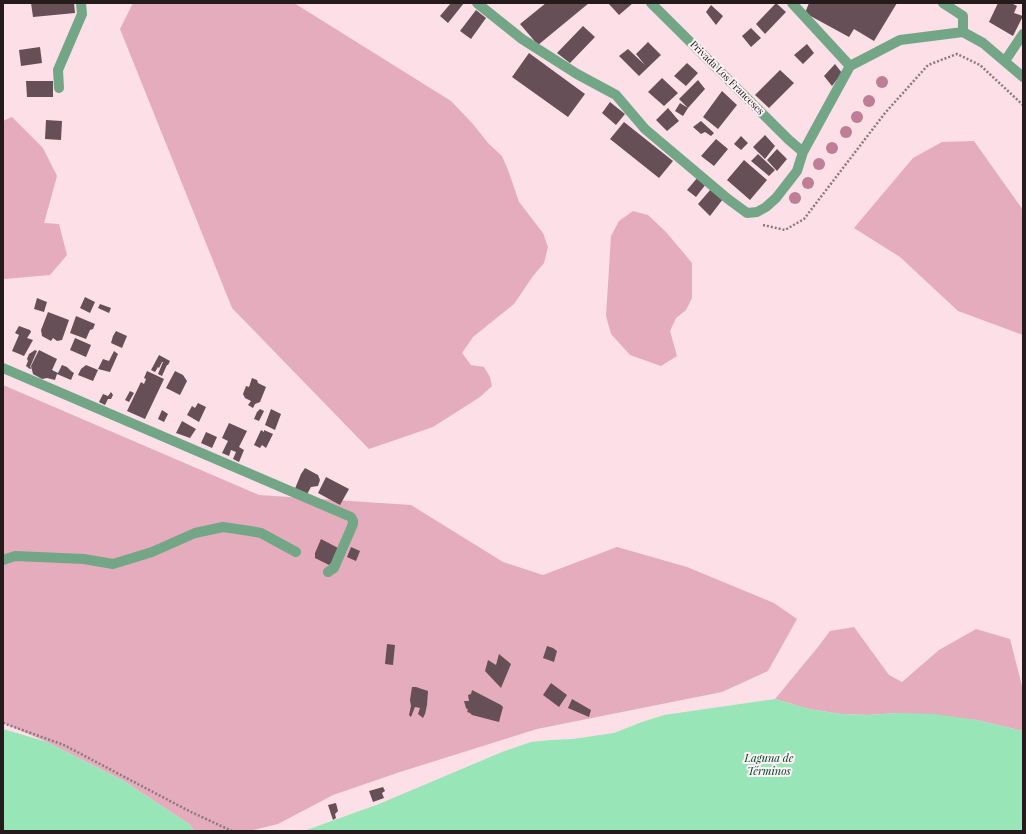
<!DOCTYPE html>
<meta charset="utf-8">
<style>
body{margin:0}
#map{position:relative;width:1026px;height:834px;overflow:hidden;background:#fcdfe7;font-family:"Playfair Display",serif}
canvas{display:block}
.frame{position:absolute;inset:0;border:4px solid #251b1d;pointer-events:none}
</style>
<div id="map">
<canvas width="1026" height="834"></canvas>
<div class="frame"></div>
</div>
<script>
const c = document.querySelector('canvas').getContext('2d');
c.lineJoin = 'round';
function fillPath(path, color) { c.fillStyle = color; c.fill(path, 'evenodd'); }
function stroke(path, color, width, dash) { c.strokeStyle = color; c.lineWidth = width; c.lineCap = dash ? 'butt' : 'round'; c.setLineDash(dash || []); c.stroke(path); }
function label(font, color, halo, rows, align = 'center') {
  c.font = font + ' "Playfair Display",serif'; c.lineWidth = 4; c.setLineDash([]); c.textBaseline = 'middle'; c.strokeStyle = halo; c.fillStyle = color; for (const [text, x, y, turn = 0] of rows) {
    c.save(); c.translate(x, y); c.rotate((+turn || 0) * Math.PI / 180); c.textAlign = isNaN(turn) ? turn : align; if (halo) c.strokeText(text, 0, 0); c.fillText(text, 0, 0); c.restore();
  }
}
const green = new Path2D(`
 M133 3H294L451 101 472 123 488 143 502 156 508 170 519 202 543 233 548 247 544 263 533 276 514 304 473 337 462 353 471 365 484 367 490 377 492 386 480 397 433 427 369 449 232 308 120 29Z
 M12 117 43 148 57 176 44 223 59 224 67 255 50 275 5 279 3 278V121Z
 M974 141 1023 210V335L958 311 900 257 854 228 913 158 942 142Z
 M633 211 648 215 666 232 692 263V298L686 310 676 318 670 331 677 356 661 366 630 355 611 334 606 316 611 236 619 221Z
 M3 385 259 495 411 505 503 562 543 575 617 547 687 567 774 603 797 619 768 671 722 692 537 729 400 772 333 795 278 824 249 831H195L189 824 124 781 47 742 3 723Z
 M854 627 889 675 902 682 939 650 976 629 1010 639 1023 690V731L977 720 897 713 868 715 841 714 809 709 775 699 818 647 830 631Z`);
const water = new Path2D(`
 M775 699 809 709 841 714 868 715 897 713 935 714 977 720 1023 731V831H304L379 804 502 752 531 742 551 740 573 739 614 733 642 722 664 715Z
 M3 729 47 742 124 781 189 824 195 831H3Z`);
const building = new Path2D(`
 M31 3H74L75 13 33 17Z
 M451 3H464L448 23 440 16Z
 M546 3H589L538 45 520 24Z
 M608 3H633L619 15Z
 M776 3 786 12 765 34 756 24Z
 M809 3H897L874 41 854 29 849 37 805 13Z
 M998 3H1011L1017 6 1014 13 1023 16 1013 36 989 22Z
 M711 5 723 16 716 25 706 12Z
 M476 10 486 18 471 39 460 31Z
 M583 26 595 37 570 63 557 53Z
 M751 28 761 38 751 47 742 36Z
 M648 42 661 55 639 76 619 56 628 49 645 65 636 54Z
 M807 44 814 53 803 64 794 55Z
 M40 47 42 63 21 66 19 50Z
 M529 53 585 94 568 117 512 77Z
 M687 63 698 73 686 86 674 76Z
 M835 64 842 73 832 86 824 76Z
 M780 70 794 83 769 108 755 95Z
 M662 78 678 93 664 106 648 92Z
 M698 80 705 89 688 108 679 99Z
 M26 81H53V97H27Z
 M722 91 737 105 718 129 703 117Z
 M610 102 625 114 616 125 602 113Z
 M680 103 688 108 683 116 675 111Z
 M668 108 679 121 667 131 656 120Z
 M46 120 62 121 61 140 45 139Z
 M701 121 714 133 711 136 705 132 701 134 693 127Z
 M624 122 673 161 659 178 610 139Z
 M765 135 775 146 765 159 753 147Z
 M741 136 748 143 741 150 734 144Z
 M716 139 728 149 714 166 701 156Z
 M777 149 787 159 777 171 767 160Z
 M758 154 775 170 769 176 751 161Z
 M744 160 767 180 750 200 727 180Z
 M698 177 706 184 696 197 687 190Z
 M711 189 723 199 710 216 698 204Z
 M85 297 95 302 90 313 80 308Z
 M37 298 47 302 44 312 34 309Z
 M100 304 111 308 109 313 98 308Z
 M48 312 69 320 62 340 57 341 53 338 51 341 42 336 41 330Z
 M76 316 95 324 93 329 90 330 86 339 70 333Z
 M19 326 30 330 31 332 27 338 33 340 24 356 12 351 19 335 15 333Z
 M116 331 127 336 122 348 111 343 113 336Z
 M75 338 91 345 86 357 70 350Z
 M35 350 37 351 30 367 32 368 30 369 26 366 28 361 27 359 29 354Z
 M39 350 57 359 52 370 58 373 62 365 67 367 71 371 74 373 71 380 57 374 55 380 47 378 42 379 33 374 31 366Z
 M114 351 118 354 110 372 98 369 103 359 109 361Z
 M159 355 170 361 168 365H167L162 376 158 374 163 362H162L159 368 158 367 155 372 151 370Z
 M86 365 98 370 93 381 78 375 81 369Z
 M147 371 164 379 145 419 127 411 141 382 144 384 146 379 144 378Z
 M175 371 183 375 187 381 180 395 166 388Z
 M252 378 257 380 258 383 266 387 260 402 255 404 253 408 248 405 251 401 245 398 243 394 246 386 249 387Z
 M130 391 134 393 129 402 125 400Z
 M111 392 113 395 111 399H108L105 405 99 402 103 394 108 396Z
 M198 403 206 407 199 422 187 415 192 406 195 408Z
 M260 409 264 411 259 421 254 419 257 412Z
 M271 409 281 414 275 430 265 425Z
 M162 410 168 414 164 422 158 419Z
 M182 421 196 429 190 438 176 433Z
 M229 423 247 431 239 447 244 450 239 462 233 459 236 452 231 450 229 456 222 453 228 441 222 438Z
 M261 430 264 432V430L273 434 266 448 262 445 260 448 254 445Z
 M206 432 217 437 212 448 201 443Z
 M305 468 318 475 320 480 318 486 311 487 306 496 294 491 301 474Z
 M326 477 349 489 340 505 318 493Z
 M321 539 340 549 338 557 329 565 315 558V553Z
 M351 547 360 551 356 561 347 557Z
 M387 644 395 645 393 665 385 664Z
 M547 646 553 648 557 651 554 662 543 658Z
 M499 654 511 664 501 688 485 671 488 660 496 665Z
 M551 683 567 695 559 707 543 695Z
 M412 687H416L428 691 427 705 425 714 423 718 418 714 420 708 415 707 411 717 409 715 411 706 410 700Z
 M472 690 501 705 503 707 499 722 472 715 470 713 467 712 468 710 466 708 464 701H469L468 695 471 694Z
 M572 699 591 710 589 717 568 708Z
 M383 787 385 791 382 793 384 798 373 802 369 791Z
 M336 803 338 811 335 814 336 818 333 820 328 805Z`);
const path = new Path2D(`
 M763 225 785 230 804 219 885 113 928 65 957 54 980 65 1023 105
 M3 723 64 745 189 811 232 831`);
const street = new Path2D(`
 M477 3 522 39 577 74 616 95 645 129 728 199 747 213 757 212 766 207 776 198 797 171 803 152 850 66
 M651 3 789 140 803 152
 M792 3 850 66
 M943 3 963 16V32
 M1005 61 1023 34
 M850 66 900 40 963 32 983 43 1023 77
 M59 88 58 70 82 14 81 3
 M3 368 351 517 353 521V524L334 568 328 572
 M3 560 15 556 84 559 113 564 152 552 195 533 223 527 250 531 261 533 296 552`);
const trees = [
 [882,82],
 [869,101],
 [857,117],
 [846,132],
 [832,148],
 [819,164],
 [808,183],
 [795,198]
];
const streetNames = [
 ["Privada Los Franceses",727,78,45]
];
const waterNames = [
 ["Laguna de",769,759],
 ["Términos",769,772]
];
fillPath(green, '#e4acbc');
fillPath(water, '#98e5b7');
fillPath(building, '#664f56');
stroke(path, '#8c797d', 2.5, [2, 2]);
stroke(street, '#73a687', 10);
c.fillStyle = '#be7f96';
for (const [x, y] of trees) { c.beginPath(); c.arc(x, y, 6, 0, 2 * Math.PI); c.fill(); }
label('10px', '#251b1d', '#fdf2f5', streetNames);
label('italic 11px', '#014225', '#fdf2f5', waterNames);
</script>
